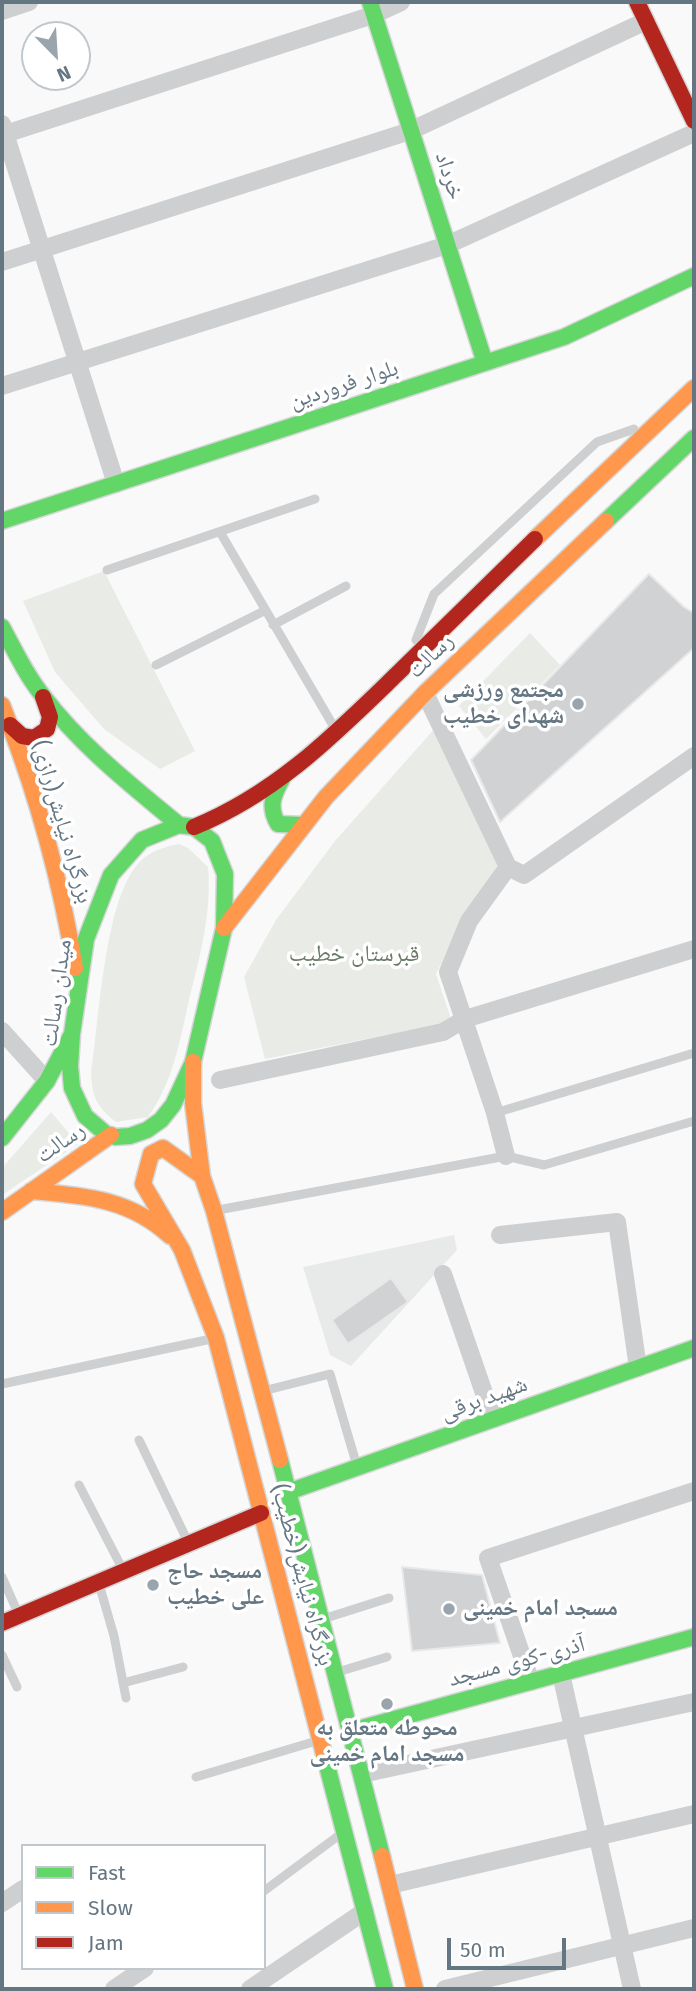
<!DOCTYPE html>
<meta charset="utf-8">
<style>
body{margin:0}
#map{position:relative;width:696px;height:1991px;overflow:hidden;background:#f9f9f9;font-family:"Fira Sans",sans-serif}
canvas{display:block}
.frame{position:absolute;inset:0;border:4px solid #657683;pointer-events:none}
.legend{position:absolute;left:21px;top:1844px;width:245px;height:126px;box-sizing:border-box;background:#fff;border:2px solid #c1c8cd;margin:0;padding:9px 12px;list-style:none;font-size:21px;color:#657683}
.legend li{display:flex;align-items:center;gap:14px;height:35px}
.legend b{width:35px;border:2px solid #c1c8cd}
.north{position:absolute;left:21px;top:21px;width:70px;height:70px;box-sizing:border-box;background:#fff;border:2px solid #c1c8cd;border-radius:50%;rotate:156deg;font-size:19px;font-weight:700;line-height:28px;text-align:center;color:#657683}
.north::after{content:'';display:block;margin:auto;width:24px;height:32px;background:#99a4ac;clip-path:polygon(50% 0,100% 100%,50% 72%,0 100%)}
.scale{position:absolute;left:447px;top:1938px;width:119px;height:32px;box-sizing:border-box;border:4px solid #657683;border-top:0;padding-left:9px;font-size:21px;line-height:24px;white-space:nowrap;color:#657683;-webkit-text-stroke:5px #fff;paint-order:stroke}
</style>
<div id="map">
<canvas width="696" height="1991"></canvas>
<div class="frame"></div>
<ul class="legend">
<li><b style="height:9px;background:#63d668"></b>Fast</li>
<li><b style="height:9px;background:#ff974d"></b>Slow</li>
<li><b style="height:9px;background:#b3261e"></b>Jam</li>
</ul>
<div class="north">N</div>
<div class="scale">50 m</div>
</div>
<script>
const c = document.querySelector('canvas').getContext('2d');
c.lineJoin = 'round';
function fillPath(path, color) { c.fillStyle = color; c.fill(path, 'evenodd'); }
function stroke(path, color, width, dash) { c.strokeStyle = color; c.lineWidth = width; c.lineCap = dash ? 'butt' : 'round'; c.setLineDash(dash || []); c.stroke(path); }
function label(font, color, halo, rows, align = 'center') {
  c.font = font + ' "Fira Sans","Noto Naskh Arabic",sans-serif'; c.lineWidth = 7; c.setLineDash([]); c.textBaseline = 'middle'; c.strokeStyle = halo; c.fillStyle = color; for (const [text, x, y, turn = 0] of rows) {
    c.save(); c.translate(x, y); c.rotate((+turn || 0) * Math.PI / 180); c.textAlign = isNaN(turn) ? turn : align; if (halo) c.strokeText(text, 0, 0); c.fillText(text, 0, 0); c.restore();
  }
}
const built = new Path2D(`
 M454 1235 457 1250 351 1366 330 1355 303 1267Z`);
const green = new Path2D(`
 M104 571 195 751 160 769 104 729 55 672 23 601Z
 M530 633 560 665 486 739 459 706Z
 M436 727 500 867 463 919 436 974 452 1022 265 1059 244 977 276 920 335 841Z
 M179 844 188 848 208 867C212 912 200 956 189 1000 180 1041 173 1082 148 1117L116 1122C97 1107 92 1097 91 1073 99 1021 104 904 137 865 147 852 163 847 179 844Z
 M51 1112 78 1144 2 1195V1168Z`);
const building = new Path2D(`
 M649 574 684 607 694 613V648L500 822 471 760Z
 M391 1278 408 1302 348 1344 332 1320Z
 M402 1567 482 1575 500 1643 412 1651Z`);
const lane = new Path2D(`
 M220 532 334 727
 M107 570 315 499
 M273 625 346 586
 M416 640 434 594 597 442 634 429
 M156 665 264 611
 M495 1113 694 1053
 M218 1210 506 1156 544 1165 694 1121
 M2 1384 211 1339
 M267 1390 330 1374 357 1466
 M139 1440 188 1542
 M79 1485 122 1568
 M2 1577 18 1613
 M99 1584 114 1636 126 1698
 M326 1618 389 1598
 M2 1655 17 1687
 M341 1671 387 1657
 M123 1683 183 1667
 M196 1777 313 1742
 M264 1891 338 1836`);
const street = new Path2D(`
 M2 11 29 2
 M2 124 116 484
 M2 135 373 15 401 2
 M2 262 410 131 646 21
 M2 386 447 245 694 133
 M425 693 508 867 469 921 448 972 495 1113 506 1156
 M508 867 524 875 694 756
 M2 1031 47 1081
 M220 1080 443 1032 465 1019 694 949
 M500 1235 617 1222 638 1368
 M443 1274 493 1419
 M561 1674 632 1989
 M531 1682 488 1558 694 1491
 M362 1774 694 1702
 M390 1885 694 1814
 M2 1903 23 1889
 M114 1989 145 1968
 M250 1989 365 1911
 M445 1989 694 1928`);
const fast = new Path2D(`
 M370 2 485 363
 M2 521 564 337 694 276
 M606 521 694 438
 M2 627C15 651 26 675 43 696 81 746 131 785 179 825
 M282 779C273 795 268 807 278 824L304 825
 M179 825 194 827 212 841 225 874 224 928 193 1062 173 1105 161 1120 147 1130 130 1136 115 1137 106 1134 85 1116 72 1088 70 1066 72 1034 86 939 111 875 142 840Z
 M2 1138 47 1081 72 1034
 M280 1460 382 1856
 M288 1492 694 1348
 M351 1731 694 1637
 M324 1754 385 1989`);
const slow = new Path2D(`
 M535 539 694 388
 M2 705C36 790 60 877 75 968
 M224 928 326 797 425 693 606 521
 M193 1062V1103L202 1176
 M202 1176 214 1211 280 1460
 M143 1184 151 1154 163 1148 202 1176
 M143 1184 182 1250 216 1338 324 1754
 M31 1191C84 1196 129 1198 170 1236
 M2 1212 111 1135
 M382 1856 415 1989`);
const jam = new Path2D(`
 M637 2 694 121
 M10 725 22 736 34 738 47 729 50 717 43 697
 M194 827C277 793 334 735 397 674 443 629 489 584 535 539
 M2 1623 261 1513`);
const markers = [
 [578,704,7,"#99a4ac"],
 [153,1585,7,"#99a4ac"],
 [449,1609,7,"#99a4ac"],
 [387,1704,7,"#99a4ac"]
];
const streetNames = [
 ["خرداد",449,176,72],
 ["بلوار فروردین",344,385,-18],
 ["رسالت",431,656,-44],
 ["بزرگراه نیایش(رازی)",62,822,74],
 ["میدان رسالت",57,993,-82],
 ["رسالت",61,1143,-35],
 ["شهید برقی",484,1399,-20],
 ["بزرگراه نیایش(خطیب)",302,1575,75],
 ["آذری-کوی مسجد",517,1662,-15]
];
const poiNames = [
 ["مجتمع ورزشی",564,691,"right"],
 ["شهدای خطیب",564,717,"right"],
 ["مسجد حاج",167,1572],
 ["علی خطیب",167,1598],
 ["مسجد امام خمینی",463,1609],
 ["محوطه متعلق به",387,1729,"center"],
 ["مسجد امام خمینی",387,1755,"center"]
];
const parkNames = [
 ["قبرستان خطیب",354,955]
];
fillPath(built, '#e8e9e9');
fillPath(green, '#e8ebe6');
fillPath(building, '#d0d2d3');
stroke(building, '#e8e8e8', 2);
stroke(fast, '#d5d6d7', 19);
stroke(slow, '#d5d6d7', 19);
stroke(jam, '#d5d6d7', 19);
stroke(lane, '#cecfd0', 9);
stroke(street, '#cecfd0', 18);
stroke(fast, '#63d668', 16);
stroke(slow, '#ff974d', 16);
stroke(jam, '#b3261e', 16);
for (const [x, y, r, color] of markers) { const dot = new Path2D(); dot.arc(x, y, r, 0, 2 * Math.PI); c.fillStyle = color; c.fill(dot); stroke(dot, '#fff', 2.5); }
label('23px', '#657683', '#fff', streetNames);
label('bold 23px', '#657683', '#fff', poiNames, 'left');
label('23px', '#687a64', '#fff', parkNames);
</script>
